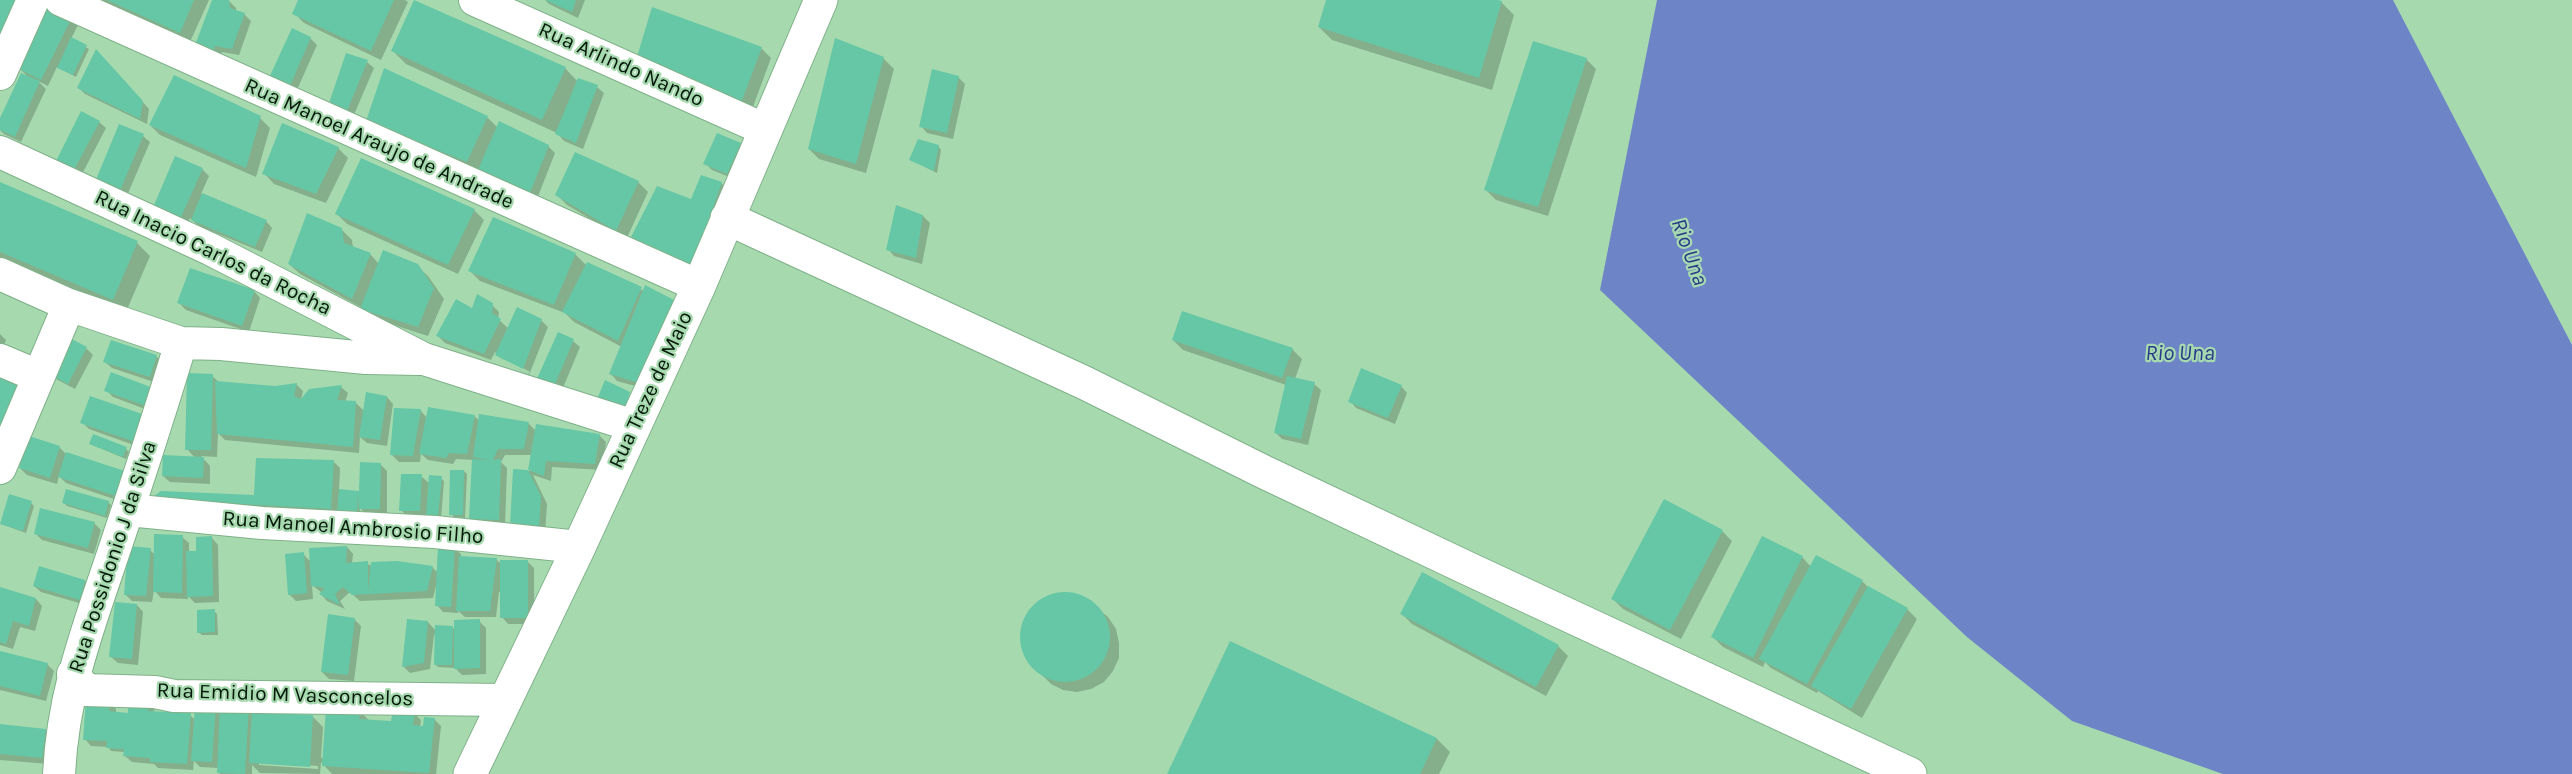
<!DOCTYPE html>
<style>
body{margin:0}
canvas{display:block;background:#a6d9ae}
</style>
<canvas width="2572" height="774"></canvas>
<script>
const c = document.querySelector('canvas').getContext('2d');
c.lineJoin = 'round';
function fillPath(path, color) { c.fillStyle = color; c.fill(path, 'evenodd'); }
function stroke(path, color, width, dash) { c.strokeStyle = color; c.lineWidth = width; c.lineCap = dash ? 'butt' : 'round'; c.setLineDash(dash || []); c.stroke(path); }
function label(font, color, halo, rows, align = 'center') {
  c.font = font + ' Karla,sans-serif'; c.lineWidth = 4.5; c.setLineDash([]); c.textBaseline = 'middle'; c.strokeStyle = halo; c.fillStyle = color; for (const [text, x, y, turn = 0] of rows) {
    c.save(); c.translate(x, y); c.rotate((+turn || 0) * Math.PI / 180); c.textAlign = isNaN(turn) ? turn : align; if (halo) c.strokeText(text, 0, 0); c.fillText(text, 0, 0); c.restore();
  }
}
const water = new Path2D(`
 M1657 0H2393L2572 345V774H2223L2072 721 1967 637 1600 290Z`);
const shadow = new Path2D(`
 M97 0H209L190 42Z
 M213 0 229 1 236 8V11L244 14 251 21 239 55 222 52 218 65 203 54Z
 M300 0H405L408 2 381 60 304 23 294 13Z
 M545 0H585L578 18 549 4Z
 M1328 0H1492L1501 2 1514 15 1492 90 1332 40 1319 27Z
 M50 6 79 23 71 39 89 49 76 77 57 67 48 86 38 81 46 89 21 142 4 134 0 130V121L28 77 19 68Z
 M310 38 317 45 296 92 276 87Z
 M761 48 771 58 750 115 648 70Z
 M393 51 565 68 578 82 597 87 604 93 583 149 564 141 557 133 406 64Z
 M102 57 149 109 147 124 85 94 79 88Z
 M883 58 894 69 866 173 819 159 809 149Z
 M1586 59 1596 69 1548 216 1496 200 1486 190Z
 M367 62 374 68 353 117 337 110Z
 M385 70 488 118 498 128 548 146 555 153 537 199 368 121Z
 M958 77 965 84 953 139 927 133 921 126Z
 M260 118 270 128 256 177 160 135 150 125Z
 M99 122 106 128 81 176 64 167Z
 M143 136 150 142 126 198 103 189Z
 M740 144 746 151 734 179 712 170 705 163Z
 M938 146 941 150 937 173 911 160Z
 M338 148 348 158 326 203 274 184 264 173Z
 M202 169 209 176 201 194 266 221 272 228 262 252 199 226 190 218 188 223 162 211 155 205Z
 M638 182 648 192 626 240 567 205 557 195Z
 M721 183 731 193 701 279 692 201Z
 M0 184 137 243 150 256 126 312 0 258Z
 M474 210 484 220 458 274 347 224 337 214Z
 M923 216 930 223 922 264 894 256 888 249Z
 M341 229 352 240 353 248 371 255 379 264 417 266 428 276 444 299 428 336 372 318 362 308 300 274 289 264Z
 M575 254 587 266 588 264 644 291 673 302 680 308 646 389 617 381 611 374 622 347 574 322 565 313 480 281 470 271Z
 M254 291 260 298 249 332 186 310 179 303Z
 M492 305 499 312 498 319 509 329 541 320 548 327 529 375 503 361 528 374 530 372 503 357V360L495 352 491 360 445 343 438 336 472 310Z
 M0 334 6 340 0 356Z
 M67 338 87 349 93 355 75 389 56 379 49 373Z
 M1173 340 1292 349 1302 359 1295 379 1314 384 1321 390 1308 445 1282 439 1275 432 1286 385 1183 350Z
 M573 341 580 347 560 395 543 389Z
 M156 356 163 363 157 383 112 368 105 362Z
 M212 376 220 383 276 388 296 384 303 391 301 400 341 387 348 393 345 402H355L364 411 387 397 393 404 387 446 367 443 360 437 359 453 225 440 218 433 217 457 201 456 210 466V484L170 482 163 476 196 459 187 449Z
 M1401 386 1407 393 1395 424 1356 408 1350 401Z
 M106 390 159 396 153 412 113 397Z
 M91 398 142 448 89 429 82 422Z
 M420 410 427 418 474 416 480 421 529 424 536 431 600 436 606 442 602 470 552 467 551 481 533 475 547 504 545 534 518 532 514 471H530L532 455H505L501 462 507 468 505 526 478 525 471 518 473 460 456 459 453 464 428 460 421 454 420 462H399L392 455Z
 M90 444 126 449 129 452 126 459Z
 M59 447 65 453 127 473 126 503 66 483 59 476 57 484 27 475 20 468Z
 M334 462 340 468 339 491 358 492 361 495 380 464 387 471V515H367L360 508 359 519 159 505 255 497Z
 M464 471 467 474 465 518 454 517 451 514Z
 M421 476 430 484 441 478 444 481 441 519 430 518 426 514V518L408 517 401 510Z
 M108 502 111 505 107 518 67 506 64 503Z
 M31 503 34 506 26 533 1 524Z
 M94 523 101 530 94 554 42 540 35 533Z
 M1722 531 1732 541 1681 639 1623 609 1613 599Z
 M182 537 189 543V553L197 552 212 538 218 545 219 602 195 603 188 596V599L161 598 154 590 152 602 132 601 125 594 150 550 155 555Z
 M347 547 353 554 352 564 367 563 372 567H432L438 573 454 548 461 554V558L496 559 501 564 527 561 534 568V624H508L502 617V592H499L496 617H465L458 611V613L443 612 437 605 436 586 433 598 360 601 350 592 340 601 345 609 327 601 321 594 322 593 312 585 313 599 296 601 289 594 303 554 311 562Z
 M1802 557 1811 567 1817 557 1862 581 1870 589 1907 609 1917 619 1862 718 1818 691 1817 693 1771 668 1765 662 1763 667 1723 647 1713 637Z
 M85 581 91 588 86 605 41 592 34 586Z
 M0 589 36 599 42 606 35 631 20 627 13 649 0 645Z
 M1057 594H1071L1085 598 1108 617 1116 629 1119 643V658L1113 671 1104 682 1091 689 1077 692 1063 690 1051 684 1030 663 1023 650 1021 636 1024 621 1032 609 1043 599Z
 M137 605 143 612 138 665 118 663 111 657Z
 M214 611 217 614 218 635H202L198 632Z
 M1402 614 1558 646 1568 656 1546 696 1412 624Z
 M354 619 361 626 354 681 329 679 322 672Z
 M479 621 486 628V674L462 675 455 668 438 667 435 664 436 636 434 635 430 669 410 673 403 666 428 622 436 631 452 627 455 630Z
 M0 652 47 664 54 671 46 701 0 690Z
 M129 700 155 708 154 713 190 715 195 720 221 705 255 713 313 717 323 727 321 758H324L359 711 370 721 391 723 415 714 421 720 420 728H425L434 719 441 726 436 774H332L321 762 320 774 260 773 252 765V774H220L219 768 200 767 194 761 193 770 158 768 154 764 132 762 125 756V752L111 751 108 747 91 746 85 739 109 702 116 709V713L128 714ZM259 762 318 766V769L259 765Z
 M0 726 45 730 52 737 49 764 0 760Z
 M1437 739 1450 752 1439 774H1169Z`);
const building = new Path2D(`
 M0 0H19L0 40Z
 M107 0H194L180 33Z
 M212 0H229L230 8 245 13 232 49 215 46 211 59 194 48Z
 M298 0H394L371 51 292 14Z
 M414 0 566 67 542 120 391 51Z
 M545 0H576L572 12Z
 M1326 0H1498L1502 1 1479 78 1318 27Z
 M50 4 73 15 41 80 17 68Z
 M652 7 762 47 740 106 636 60Z
 M292 28 311 37 290 86 268 80Z
 M71 37 87 45 73 75 57 68Z
 M835 38 884 57 856 164 808 149Z
 M1533 41 1587 58 1538 207 1484 190Z
 M96 49 143 101 140 119 77 88Z
 M346 53 368 60 347 111 329 103Z
 M384 68 488 116 467 162 366 121Z
 M932 69 959 76 947 133 919 127Z
 M21 73 40 81 15 137 0 130V118Z
 M174 75 261 116 246 168 149 125Z
 M578 78 598 85 576 143 555 134Z
 M81 111 100 121 74 170 56 161Z
 M499 121 549 145 530 193 478 170Z
 M282 123 339 147 316 194 262 174Z
 M119 124 144 134 119 193 95 182Z
 M717 133 741 143 727 174 703 164Z
 M918 139 939 145 934 171 909 160Z
 M575 152 639 181 616 231 555 195Z
 M175 156 203 168 181 217 154 205Z
 M361 158 475 209 448 265 335 214Z
 M701 175 722 182 691 270 630 239 657 186 691 199Z
 M0 182 138 241 113 300 0 252Z
 M202 193 267 220 255 247 191 220Z
 M896 205 923 215 916 258 886 250Z
 M307 213 342 228 344 243 371 253 352 299 288 264Z
 M493 217 576 253 554 305 468 271Z
 M383 250 418 264 434 288 418 327 360 309Z
 M587 262 642 287 618 341 562 312Z
 M190 268 255 290 242 326 177 303Z
 M645 285 674 300 639 383 609 374Z
 M477 294 493 303 492 313 501 319 484 354 436 336 456 299 472 308Z
 M517 307 542 319 523 369 495 355Z
 M1182 311 1293 348 1282 378 1172 340Z
 M558 332 574 339 553 389 535 383Z
 M66 336 87 347 68 384 47 373Z
 M111 340 157 355 150 377 103 362Z
 M1361 368 1402 385 1388 418 1348 402Z
 M111 372 153 388 146 406 104 391Z
 M0 373 24 384 0 434Z
 M187 373 213 374 211 450H185Z
 M1287 376 1315 382 1301 439 1274 433Z
 M605 380 630 392 624 415 595 404Z
 M215 381 275 386 297 383 294 396 301 399 309 389 342 385 337 400 356 401 353 447 217 434Z
 M366 392 387 396 380 440 359 437Z
 M90 396 145 415 135 442 80 423Z
 M428 407 475 415 467 454 449 453 446 458 419 454Z
 M394 408 421 409 413 456 390 455Z
 M479 414 529 422 524 449H498L493 460 501 459 499 520 469 519 472 459 490 460 473 457Z
 M536 424 600 434 595 464 546 461 544 476 528 470Z
 M93 434 127 447 123 457 89 444Z
 M29 436 60 446 50 478 19 468Z
 M66 452 128 472 119 497 58 477Z
 M163 455 204 457 203 478 162 476Z
 M256 458 334 460 331 509 150 499 161 491 254 495Z
 M360 462 381 463 380 509H359L358 494 357 517 337 515 339 489 359 491Z
 M513 469 528 470 541 496 539 528 510 526Z
 M450 470H464L463 515H449Z
 M401 474H422L420 511H399Z
 M429 475 442 476 438 516 426 515Z
 M66 489 109 501 105 516 62 503Z
 M9 494 32 501 23 531 0 524Z
 M1664 499 1723 530 1670 630 1611 599Z
 M40 508 95 522 88 548 34 534Z
 M154 534 183 535 182 593 153 592Z
 M212 536 213 596 187 597 186 551H196V537Z
 M1762 536 1803 556 1753 658 1711 637Z
 M128 546 151 548 146 596 124 595Z
 M347 546 346 563 368 561V591L371 562 397 561 433 566 427 591 352 595 343 587 335 594 340 605 319 594 325 588 311 586 309 548Z
 M438 546H455L451 607 435 606Z
 M304 552 307 593 288 595 285 554Z
 M1816 555 1863 580 1807 684 1759 659Z
 M459 556 497 558 490 611H456Z
 M500 560H528V618H500Z
 M39 566 85 580 80 600 33 586Z
 M1422 572 1559 645 1536 687 1400 614Z
 M1868 586 1908 608 1851 709 1811 686Z
 M0 587 36 598 29 626 13 621 6 644 0 642Z
 M1020 637a45 45 0 1 1 90 0a45 45 0 1 1-90 0Z
 M115 602 137 604 132 659 109 657Z
 M215 609V632L197 633V610Z
 M328 614 355 618 348 675 321 672Z
 M407 619 428 621 424 663 402 667Z
 M480 619V668L454 669V620Z
 M435 625 453 626 452 665H434Z
 M1230 641 1437 738 1420 774H1167Z
 M0 651 48 663 40 696 0 686Z
 M128 698 149 700 148 711 191 713 187 764 150 762V758L123 756 124 749 106 748 107 741 83 740 86 699 110 700 109 711 128 713Z
 M220 704 249 705 245 774 217 773Z
 M195 705H216L212 762 191 761Z
 M326 707 360 709 359 719 391 721 393 710 415 712 413 725 423 726 424 717 435 718 429 773 322 766Z
 M252 712 313 715 310 767 249 763Z
 M0 724 46 729 42 758 0 754Z`);
const minor = new Path2D(`
 M61 0 699 286
 M475 0 766 130
 M0 74 33 0
 M0 152 210 249 424 359 634 426
 M0 274 69 305 181 343 221 344 366 358 420 359
 M0 360 38 376
 M0 468 69 305
 M128 510 262 523 435 532 579 547
 M73 674 86 690 155 692 174 696 505 700
 M59 774C63 691 89 626 115 548 138 480 160 412 181 343`);
const tertiary = new Path2D(`
 M727 218 1085 383 1264 472 1469 569 1910 774
 M470 774 579 547 699 286 821 0`);
const streetNames = [
 ["Rua Arlindo Nando",621,65,24],
 ["Rua Manoel Araujo de Andrade",379,144,24],
 ["Rua Inacio Carlos da Rocha",213,253,26],
 ["Rua Treze de Maio",651,390,-65],
 ["Rua Manoel Ambrosio Filho",353,528,4],
 ["Rua Possidonio J da Silva",113,557,-72],
 ["Rua Emidio M Vasconcelos",285,695,2]
];
const waterNames = [
 ["Rio Una",1689,252,70],
 ["Rio Una",2180,354]
];
fillPath(water, '#6d84c7');
fillPath(shadow, '#0003');
fillPath(building, '#66c7a6');
stroke(minor, '#7fb188', 34);
stroke(tertiary, '#7fb188', 35);
stroke(minor, '#fff', 32);
stroke(tertiary, '#fff', 33);
label('21px', '#06190a', '#a6d9ae', streetNames);
label('italic 22px', '#273a8a', '#a6d9ae', waterNames);
</script>
